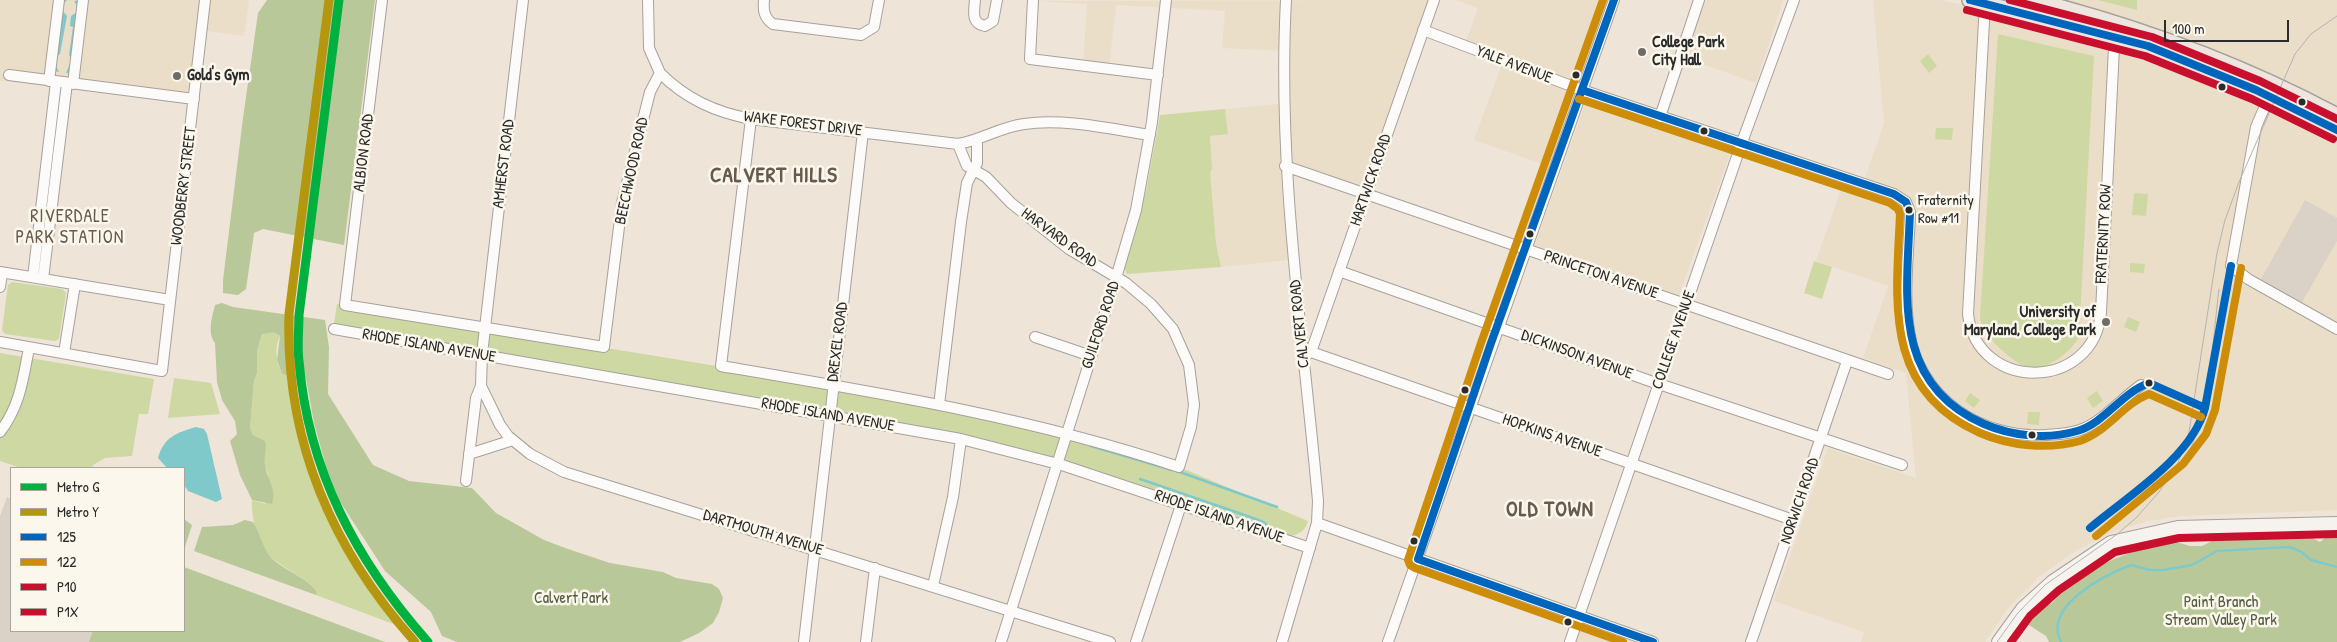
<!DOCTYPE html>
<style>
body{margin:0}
#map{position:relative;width:2337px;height:642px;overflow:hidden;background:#eee4d8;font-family:"Patrick Hand",sans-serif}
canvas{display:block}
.legend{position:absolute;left:10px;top:467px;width:175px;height:165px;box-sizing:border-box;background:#fbf7ec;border:1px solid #a8a59f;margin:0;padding:6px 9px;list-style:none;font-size:15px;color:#2b2b2b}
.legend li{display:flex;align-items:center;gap:10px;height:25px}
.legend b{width:25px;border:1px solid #a8a59f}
.scale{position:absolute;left:2164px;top:20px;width:125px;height:22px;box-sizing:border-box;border:2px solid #2b2b2b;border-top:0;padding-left:6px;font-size:15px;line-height:18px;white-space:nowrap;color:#2b2b2b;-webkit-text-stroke:4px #fbf7ec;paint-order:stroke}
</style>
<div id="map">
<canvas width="2337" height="642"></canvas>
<ul class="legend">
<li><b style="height:6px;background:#00b140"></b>Metro G</li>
<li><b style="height:6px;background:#b5970f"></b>Metro Y</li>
<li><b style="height:6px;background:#0065bd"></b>125</li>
<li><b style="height:6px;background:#ce8d09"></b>122</li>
<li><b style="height:6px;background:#c8102e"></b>P10</li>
<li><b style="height:6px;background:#c8102e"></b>P1X</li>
</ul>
<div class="scale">100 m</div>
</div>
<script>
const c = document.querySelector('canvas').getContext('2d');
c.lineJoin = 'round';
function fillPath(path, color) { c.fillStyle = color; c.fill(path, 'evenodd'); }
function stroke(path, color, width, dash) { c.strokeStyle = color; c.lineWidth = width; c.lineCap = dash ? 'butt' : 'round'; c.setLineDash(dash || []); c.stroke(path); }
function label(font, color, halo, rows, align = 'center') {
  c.font = font + ' "Patrick Hand",sans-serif'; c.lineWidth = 5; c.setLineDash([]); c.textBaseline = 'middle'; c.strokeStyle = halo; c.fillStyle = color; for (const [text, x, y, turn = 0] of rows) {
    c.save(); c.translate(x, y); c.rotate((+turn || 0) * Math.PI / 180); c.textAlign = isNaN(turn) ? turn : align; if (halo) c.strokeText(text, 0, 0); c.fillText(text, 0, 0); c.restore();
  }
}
const built = new Path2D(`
 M0 0H249L244 36 198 30 191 95 51 78 49 86 0 81Z
 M1434 0 1366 194 1285 166 1283 51 1222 48 1225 11 1116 5 1109 67 1083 65 1087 4 1033 1Z
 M1455 0H1614L1554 168 1474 140 1503 61 1464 46 1478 8Z
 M1706 0H1783L1756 83 1685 58Z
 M1873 0H1939L1991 10 2072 29 2180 64 2337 135V510L2180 516 2148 521 2115 531 2075 551 2040 576 2008 608 1985 642H1861L1864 632 1774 601 1828 448 1916 478 1906 373 1863 358 1888 286 1816 261 1841 189 1892 207 1891 190 1864 181 1884 123Z
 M2043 0H2337V112Z
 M1586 101 1731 151 1679 295 1535 245Z
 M1279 104 1282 192 1289 260 1221 267 1217 248 1201 242 1208 175 1212 168 1210 136 1228 133 1225 109Z
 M1579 616 1625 632 1621 642H1570Z`);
const industrial = new Path2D(`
 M2305 200 2337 218V241L2301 304 2260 281Z
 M7 497 11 499V631H97L93 642H0V516Z`);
const green = new Path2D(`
 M2098 0H2137V10Z
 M1998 34 2094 56 2079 337C2071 352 2048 370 2029 368 2017 366 1992 342 1985 332 1982 328 1981 322 1980 317Z
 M1928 54 1937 66 1929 73 1920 61Z
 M1225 109 1228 134 1210 136 1212 168 1210 173 1216 244 1221 267 1127 274 1124 267 1146 191 1160 115Z
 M1936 128H1953L1952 140 1935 139Z
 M2134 193 2148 194 2146 216 2132 215Z
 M1814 261 1832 267 1822 299 1804 293Z
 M2130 263 2145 264 2144 273 2130 272Z
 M12 282 62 289 66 293 59 339 55 341 5 334 2 330 8 285Z
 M337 304 833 385 1003 417 1179 467 1308 521C1305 531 1301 533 1291 536L1028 452 333 330Z
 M2128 317 2140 322 2136 332 2124 327Z
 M268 331 274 332 280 336C274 348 276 362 282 374L292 377H306L307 381 291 383C305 476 339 551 396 625L316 595 317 592C307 578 291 572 277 562 259 550 251 520 252 500L265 504 268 473 265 467V441L253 435 250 428 254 381 257 373V351L262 334Z
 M0 353 154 379 148 414H139L132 456 105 458 93 465 92 468H21L0 461Z
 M174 378 211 383 220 414 168 418Z
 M2097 391 2103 401 2093 408 2087 398Z
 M1970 393 1980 400 1974 408 1965 401Z
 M2028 412H2040L2039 425 2027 424Z`);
const forest = new Path2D(`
 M267 0H375L344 245 263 229 254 233 246 289 238 295 223 293V280L243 118 258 13Z
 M222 303 233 307 325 320 329 347 328 394 373 465 409 481 472 488 496 513 544 540 565 548 610 563 663 572 676 578 712 584 719 589 723 598 719 612 713 623 699 633 680 642H457L442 636 431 612 385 571 339 500 327 470 314 423 306 378 292 377 282 374 277 360 280 336 274 332 262 334 257 351V373L254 381 250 428 253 435 265 441C267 449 264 457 265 465 267 480 277 488 272 504L252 500 240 475 230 441 237 434 235 421 222 400 217 382 215 343C207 333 212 317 215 305Z
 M184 519 192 525 185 547H184Z
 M245 520 253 522C261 535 263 552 276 562 290 573 306 577 317 592L316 595 194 551 202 527 233 525Z
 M2335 534H2337V642H2049L2046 636 2029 625 2032 617 2042 608 2052 603 2076 578 2114 559 2143 548 2173 541 2190 546H2202L2212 541 2247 539 2310 537 2320 542 2327 536Z
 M184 567 385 642H89L93 631H184Z`);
const water = new Path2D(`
 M62 0H67L63 4 62 10 67 16 60 54 56 57 55 64 59 72 54 71Z
 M81 0 71 73H66L72 59 69 55 73 27 70 26 71 16 77 12 78 7 74 1Z
 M196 427 204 429 207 434 222 499 216 502 188 491 184 485V468H167L158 458C164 437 176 433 196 427Z`);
const stream = new Path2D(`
 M1091 446 1172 470
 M1177 471 1277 507
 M1140 479 1253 518 1265 523 1267 526
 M2061 642C2042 606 2105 575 2131 565L2150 570H2163L2192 565 2217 551 2289 547 2300 551 2311 560 2337 567`);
const minor = new Path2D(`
 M382 0 345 305 604 347 622 203 650 92 660 73 649 48 648 0
 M523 0 482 354 481 386 500 425 508 436 530 454 564 472 1110 642
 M764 0C763 10 764 18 773 24L861 35 874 27 879 0
 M975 0C974 12 971 23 985 26L993 21 997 0
 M1033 0 1030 59 1158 75
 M1985 3 1968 314C1977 393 2094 392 2101 312L2114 47 2117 37
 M1423 30 1582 90 1894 194 1906 202 1910 212C1909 251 1903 292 1909 330 1918 398 1981 439 2046 435 2057 434 2069 434 2080 430 2104 421 2121 399 2141 385
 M660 73C686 99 715 112 751 119L958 144C982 140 1000 127 1024 124 1064 118 1110 129 1150 135
 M9 75 194 99
 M49 81 59 0
 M73 84 83 0
 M2276 94 2265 106 2256 127 2231 266 2248 279 2337 329
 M1660 117 1699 0
 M751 119 721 366C875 392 1030 417 1179 467L1191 427 1194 405 1189 365 1173 329 1151 304 1126 283 1069 249 1011 203 986 177 967 166 958 144
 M1285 166 1888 374
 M1339 271 1650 381 1902 465
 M0 272 170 300
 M33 277 56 82
 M43 279 67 83
 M0 287 2 273
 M334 329 961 439 1062 465 1310 548
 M1035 337 1091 356
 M0 342 162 371 205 0
 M1311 352 1793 520
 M64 353 75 284
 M1306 355 1311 352 1434 0
 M939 405 961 222 967 183 977 163V140
 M0 432C20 406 23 379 29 348
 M469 454 513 440
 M466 481 476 398 481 386
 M1317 523 1653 642
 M933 586 953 497 961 439
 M804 642 863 132
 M866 642 875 568
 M1001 642 1116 278 1136 210 1152 122 1166 0
 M1136 642 1181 505
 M1282 642 1317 523 1318 501C1303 334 1277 168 1286 0
 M1388 642 1614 0
 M1570 642 1741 145 1794 0
 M1751 642 1847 361`);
const secondary = new Path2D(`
 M1999 642 2023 609 2053 582 2111 543 2178 528 2337 524`);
const primary = new Path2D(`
 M1970 0 2148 46 2256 90 2337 130
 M2032 0C2138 27 2240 64 2337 116`);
const tram = new Path2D(`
 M2187 457C2211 406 2212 344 2219 289
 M1997 642 2017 614 2045 585 2116 535 2136 518 2159 492 2178 463 2189 432 2217 253 2225 220 2239 182 2295 54 2311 34 2337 16`);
const bus1 = new Path2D(`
 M1614 0 1490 346 1418 559 1653 642
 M1970 0 2148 46 2256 90 2337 130
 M1582 90 1894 194 1906 202 1910 212C1907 295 1891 383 1984 424 2012 436 2047 440 2077 431 2105 423 2121 393 2149 383L2205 408
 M2090 528C2128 496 2192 457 2205 408L2231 266`);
const bus2 = new Path2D(`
 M1603 0 1481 343 1408 560 1410 565 1415 568 1623 642
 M1579 99 1890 203 1898 209 1900 214C1896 302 1883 390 1980 433 2010 446 2048 450 2080 441 2107 432 2123 404 2149 394L2201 417
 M2096 536 2183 464 2206 434 2215 410 2241 268`);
const bus3 = new Path2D(`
 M1967 10 2145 56 2252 99 2333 139
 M2011 642 2030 616 2059 590 2115 552 2179 538 2337 534`);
const bus4 = new Path2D(`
 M2010 0 2152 37 2260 81 2337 119`);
const metro1 = new Path2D(`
 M339 0 299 315C299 330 297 346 299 361 308 470 356 561 428 642`);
const metro2 = new Path2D(`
 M329 0 289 314C285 440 332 549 415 642`);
const markers = [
 [1642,52,5,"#6f6c68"],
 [1576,75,4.5,"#2b2b2b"],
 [177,76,5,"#6f6c68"],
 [2222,87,4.5,"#2b2b2b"],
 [2302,102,4.5,"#2b2b2b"],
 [1704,131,4.5,"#2b2b2b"],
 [1909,210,4.5,"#2b2b2b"],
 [1530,234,4.5,"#2b2b2b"],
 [2106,322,5,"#6f6c68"],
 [2149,383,4.5,"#2b2b2b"],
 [1465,390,4.5,"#2b2b2b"],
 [2032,435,4.5,"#2b2b2b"],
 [1414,541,4.5,"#2b2b2b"],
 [1568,622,4.5,"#2b2b2b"]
];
const busNames = [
 ["Fraternity",1918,201],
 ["Row #11",1918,219]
];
const poiNames = [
 ["College Park",1652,43],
 ["City Hall",1652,61],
 ["Gold's Gym",187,76],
 ["University of",2096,313,"right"],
 ["Maryland, College Park",2096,331,"right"]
];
const streetNames = [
 ["YALE AVENUE",1514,65,21],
 ["WAKE FOREST DRIVE",803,124,7],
 ["ALBION ROAD",364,153,-83],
 ["AMHERST ROAD",504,164,-83],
 ["BEECHWOOD ROAD",632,171,-78],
 ["HARTWICK ROAD",1371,180,-71],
 ["WOODBERRY STREET",184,186,-83],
 ["FRATERNITY ROW",2104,234,-87],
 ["HARVARD ROAD",1059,238,36],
 ["PRINCETON AVENUE",1601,275,19],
 ["CALVERT ROAD",1300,324,-96],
 ["GUILFORD ROAD",1101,325,-72],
 ["COLLEGE AVENUE",1674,340,-71],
 ["DREXEL ROAD",838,342,-83],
 ["RHODE ISLAND AVENUE",429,346,10],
 ["DICKINSON AVENUE",1577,355,20],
 ["RHODE ISLAND AVENUE",828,415,10],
 ["HOPKINS AVENUE",1552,436,19],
 ["NORWICH ROAD",1800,501,-71],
 ["RHODE ISLAND AVENUE",1219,517,19],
 ["DARTMOUTH AVENUE",763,533,17]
];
const parkNames = [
 ["Calvert Park",571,599],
 ["Paint Branch",2221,603],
 ["Stream Valley Park",2221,621]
];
const neighbourhoodNames = [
 ["RIVERDALE",70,217],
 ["PARK STATION",70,238]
];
const districtNames = [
 ["CALVERT HILLS",774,176],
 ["OLD TOWN",1550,510]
];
fillPath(built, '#ebdec8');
fillPath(industrial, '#dad2c6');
fillPath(green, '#ced8a2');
fillPath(forest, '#b9c899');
fillPath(water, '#7fc9ca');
stroke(stream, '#7fc9ca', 2.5);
stroke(minor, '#a7a19b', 12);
stroke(secondary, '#a7a19b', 16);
stroke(primary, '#a7a19b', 18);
stroke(minor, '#fcfbf9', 10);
stroke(secondary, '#f6f2ee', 14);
stroke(primary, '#eee6de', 15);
stroke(tram, '#b4b3b1', 1);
stroke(bus1, '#0065bd', 8);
stroke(bus2, '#ce8d09', 8);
stroke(bus3, '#c8102e', 8);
stroke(bus4, '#c8102e', 8);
stroke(metro1, '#00b140', 9);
stroke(metro2, '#b5970f', 9);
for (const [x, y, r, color] of markers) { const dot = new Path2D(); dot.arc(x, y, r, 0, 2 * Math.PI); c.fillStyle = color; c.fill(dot); stroke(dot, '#fbf7ec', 2); }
label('15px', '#2b2b2b', '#fbf7ec', busNames, 'left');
label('bold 16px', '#2b2b2b', '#fbf7ec', poiNames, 'left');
label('16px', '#2b2b2b', '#fbf7ec', streetNames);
label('16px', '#545c41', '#fbf7ec', parkNames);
c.letterSpacing = '1px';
label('18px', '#685a4c', '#fbf7ec', neighbourhoodNames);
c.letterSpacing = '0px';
c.letterSpacing = '1px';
label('bold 21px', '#685a4c', '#fbf7ec', districtNames);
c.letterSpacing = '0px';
</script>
